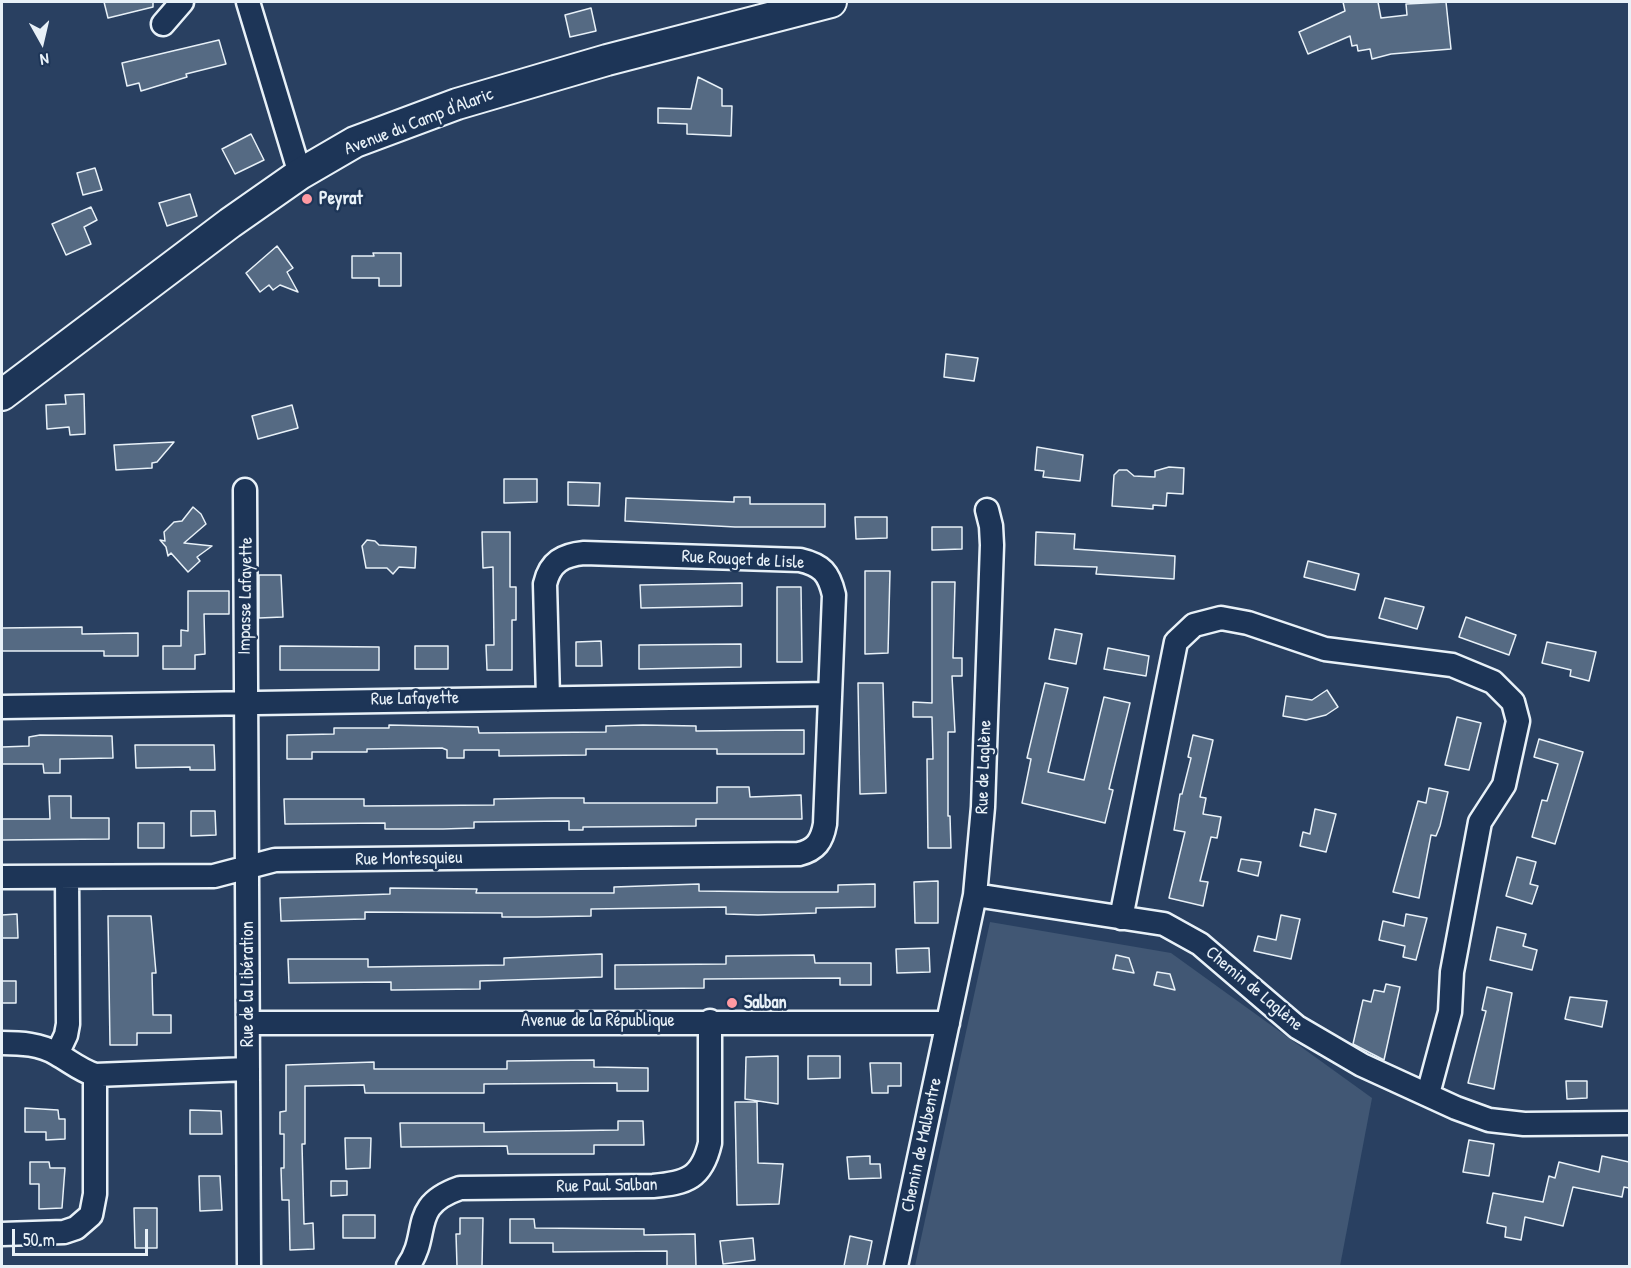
<!DOCTYPE html>
<meta charset="utf-8">
<style>
body{margin:0}
#map{position:relative;width:1631px;height:1268px;overflow:hidden;background:#294061;font-family:"Patrick Hand",sans-serif}
canvas{display:block}
.frame{position:absolute;inset:0;border:3px solid #e8f1f8;pointer-events:none}
.north{position:absolute;left:12px;top:12px;width:60px;height:60px;-webkit-text-stroke:4px #1d3557;paint-order:stroke;rotate:172deg;font-size:16px;font-weight:700;line-height:24px;text-align:center;color:#e8f1f8}
.north::after{content:'';display:block;margin:auto;width:21px;height:27px;background:#e8f1f8;clip-path:polygon(50% 0,100% 100%,50% 72%,0 100%)}
.scale{position:absolute;left:12px;top:1229px;width:136px;height:27px;box-sizing:border-box;border:3px solid #e8f1f8;border-top:0;padding-left:8px;font-size:18px;line-height:21px;white-space:nowrap;color:#e8f1f8;-webkit-text-stroke:4px #1d3557;paint-order:stroke}
</style>
<div id="map">
<canvas width="1631" height="1268"></canvas>
<div class="frame"></div>
<div class="north">N</div>
<div class="scale">50 m</div>
</div>
<script>
const c = document.querySelector('canvas').getContext('2d');
c.lineJoin = 'round';
function fillPath(path, color) { c.fillStyle = color; c.fill(path, 'evenodd'); }
function stroke(path, color, width, dash) { c.strokeStyle = color; c.lineWidth = width; c.lineCap = dash ? 'butt' : 'round'; c.setLineDash(dash || []); c.stroke(path); }
function label(font, color, halo, rows, align = 'center') {
  c.font = font + ' "Patrick Hand",sans-serif'; c.lineWidth = 5; c.setLineDash([]); c.textBaseline = 'middle'; c.strokeStyle = halo; c.fillStyle = color; for (const [text, x, y, turn = 0] of rows) {
    c.save(); c.translate(x, y); c.rotate((+turn || 0) * Math.PI / 180); c.textAlign = isNaN(turn) ? turn : align; if (halo) c.strokeText(text, 0, 0); c.fillText(text, 0, 0); c.restore();
  }
}
const green = new Path2D(`
 M990 922 1171 953 1372 1098 1340 1266H915Z`);
const building = new Path2D(`
 M104 2H153V7L108 18Z
 M1343 2H1378L1381 18 1407 15 1406 4 1446 2 1451 49 1391 54 1372 59 1370 49 1358 51 1357 45 1352 46 1350 36 1308 54 1299 32 1345 11Z
 M591 8 596 31 570 37 565 15Z
 M219 40 226 64 186 74 187 77 141 91 139 83 127 86 122 63Z
 M698 77 722 89V106H732L731 136 687 134V124L658 123V108L691 109Z
 M251 134 264 160 235 174 222 149Z
 M95 168 102 190 83 195 77 173Z
 M190 194 197 216 167 226 159 203Z
 M91 207 97 220 84 227 91 244 66 255 52 224Z
 M277 246 293 268 287 272 298 292 280 285 273 290 269 285 260 292 246 273Z
 M373 253H401V286H379V278H352V256H374Z
 M946 354 978 358 974 381 944 377Z
 M84 394 85 434 70 435 69 427 47 429 46 405 66 404 65 395Z
 M292 405 298 428 258 439 252 416Z
 M174 442 157 462 152 463V468L116 470 114 445Z
 M1037 447 1083 455 1080 481 1043 477 1044 471 1035 470Z
 M1169 467 1184 468 1183 494 1167 493 1166 506 1153 505V509L1112 506 1114 475 1119 470H1127L1134 476 1155 477V471Z
 M504 479H537V502L504 503Z
 M568 482 600 483 599 506 568 505Z
 M734 497H750V504H825V527H735L625 521 626 498 734 502Z
 M193 507 201 514 206 524 184 543 212 546 197 557 200 561 188 572 171 553 168 556 166 547 160 540 165 541 164 532 174 522 182 521Z
 M855 517H887V538L856 539Z
 M932 527H962V549L932 550Z
 M482 532H510V587H516V620H512V670H487L486 645H494L493 567 483 568Z
 M1036 532 1075 534 1074 549 1175 556 1174 579 1096 574 1097 567 1035 565Z
 M367 540 375 541 379 545 416 547 415 568 399 567 393 574 387 568H366L362 546Z
 M1308 561 1359 574 1355 590 1304 577Z
 M865 571H890L888 653 865 654Z
 M259 575H281L283 617 259 618Z
 M932 582H955L953 658H962V676H952L955 732H948V816H950L951 848H928L927 759H933L932 717H913V702L932 703Z
 M742 583V606L641 608 640 585Z
 M777 587H801L802 662H777Z
 M188 591H229V614H204L205 654 195 655V669H163V646H181V630L188 631Z
 M1385 598 1424 607 1417 629 1379 618Z
 M1466 617 1516 635 1509 655 1459 637Z
 M82 627V634L138 633V656H104V651H2V628Z
 M1055 629 1082 634 1076 664 1049 659Z
 M601 641 602 666H576V642Z
 M1547 642 1596 652 1589 681 1570 676 1571 670 1542 663Z
 M741 644V667L639 669V645Z
 M280 646 379 647V670H280Z
 M415 646H448V669H415Z
 M1108 648 1149 656 1146 676 1104 669Z
 M858 683H883L886 793 860 794Z
 M1045 683 1068 688 1048 772 1084 780 1104 697 1130 703 1109 789 1113 790 1105 823 1022 803 1031 759 1027 758Z
 M1327 690 1338 707 1326 715 1306 720 1283 716 1286 696 1312 700Z
 M1457 717 1481 723 1469 770 1445 765Z
 M389 725 478 727 479 733 606 732V726L643 725 696 726V731L804 730V754H717V749H586V755L499 756V750H464V758H447V750L442 748 367 749V752H312V759H287V735L334 734V728H389Z
 M40 735 112 736 113 758 60 759V773H44L43 764H2V747L29 746V737Z
 M1193 735 1213 740 1200 797 1206 798 1203 814 1221 817 1217 838 1211 837 1200 881 1208 882 1203 906 1169 898 1185 832 1174 830 1180 794H1182L1191 758 1188 757Z
 M1539 739 1583 752 1555 844 1532 837 1542 800 1547 801 1558 764 1534 757Z
 M135 745H214L215 770H190V767L136 768Z
 M717 787H749L750 797 801 795 802 819H696V826L583 827V830H569V821L474 822V828L443 829H385V823L285 824 284 799H364V806L494 805V799L552 798H584V803H717Z
 M1429 788 1448 792 1440 826 1436 836 1431 835 1419 898 1393 892 1418 801 1426 803Z
 M49 796H71V818H109V839L2 840V819H50Z
 M1315 809 1336 814 1326 852 1300 846 1303 832 1310 834Z
 M191 811H215L216 835 191 836Z
 M138 823H164V848H138Z
 M1517 857 1536 862 1530 884 1538 886 1532 904 1506 896Z
 M1241 859 1261 862 1258 876 1238 871Z
 M938 881V923H915L914 882Z
 M699 884V891L780 892H838V885L875 884V907L816 908V913L758 915 726 914V907L591 909V916L537 917H502V913L365 912V919L281 921 280 898 390 894V888L477 889 476 893H614V887Z
 M17 914 18 938H2V915Z
 M1406 914 1427 918 1416 960 1403 957 1405 946 1379 940 1383 921 1404 926Z
 M1281 915 1300 919 1291 959 1254 951 1258 936 1276 940Z
 M108 916H151L156 973H152L153 1015H171V1033H137V1045H110Z
 M1497 927 1526 934 1523 946 1537 950 1532 970 1490 960Z
 M929 948 930 972 897 973 896 949Z
 M602 954V977L480 981V989L391 990V982L289 983 288 959H368V967L504 965V958Z
 M814 955 815 963H871V985H840V978L704 979V988L615 989V965L726 964V956Z
 M1116 955 1129 958 1134 973 1113 969Z
 M1157 972 1170 974 1175 990 1154 985Z
 M2 981H16V1003H2Z
 M1386 984 1400 987 1384 1060 1353 1044 1363 1000 1371 1002 1374 990 1384 992Z
 M1487 987 1512 993 1494 1089 1468 1083 1486 1011 1482 1010Z
 M1570 997 1607 1001 1602 1027 1565 1019Z
 M778 1056V1104L745 1099 746 1057Z
 M808 1056H840V1078L808 1079Z
 M594 1060V1067L648 1068V1091H617V1083L484 1084V1093H365L364 1085 305 1086V1144H302L304 1224 313 1223 314 1249 290 1250 289 1200H282L281 1168H284V1134H280V1112L286 1111V1065L374 1062V1069H507V1061Z
 M870 1063H901V1086H888V1093H872Z
 M1566 1081H1587V1098L1567 1099Z
 M735 1102H757L758 1163 783 1164 779 1204 737 1205Z
 M25 1108 58 1110 59 1119H65V1139L46 1140V1132H25Z
 M190 1110 221 1111 222 1134H190Z
 M618 1121H643L644 1145H594V1154H508L507 1146 401 1147 400 1123H484V1132L618 1130Z
 M345 1138H371L370 1168 346 1169Z
 M1469 1140 1494 1144 1489 1176 1463 1172Z
 M870 1156V1164H880L881 1178 849 1179 847 1157Z
 M1602 1156 1629 1162V1188L1624 1187 1622 1197 1573 1187 1563 1226 1525 1217 1521 1240 1505 1237 1506 1227 1487 1223 1493 1193 1543 1202 1549 1176 1555 1178 1559 1162 1599 1172Z
 M30 1162H49L50 1168H65L62 1208 39 1209V1184H30Z
 M199 1176H220L222 1210 200 1211Z
 M331 1181H347V1195L331 1196Z
 M134 1208H157V1248H135Z
 M343 1215H375V1238H343Z
 M460 1218H483L482 1266H457L456 1234H460Z
 M510 1219H534L535 1228 644 1229V1235L695 1234 696 1266H667V1251L553 1252V1243H510Z
 M850 1236 872 1241 867 1266H844Z
 M753 1238 755 1260 723 1264 720 1241Z`);
const minor = new Path2D(`
 M248 2 300 174
 M163 24 182 2
 M245 490 249 1266
 M2 707 829 694
 M2 877 214 876 275 860 799 854C816 850 822 841 825 824L834 595C829 573 822 565 800 560L584 553C563 555 550 562 545 584L548 698
 M975 895 1164 924 1200 944 1297 1027 1362 1065 1456 1108 1489 1120 1524 1124 1630 1123
 M1121 918 1176 642 1194 625 1221 618 1248 623 1325 649 1452 665 1493 682 1513 702 1518 721 1504 785 1480 822 1452 972 1450 1012 1428 1094
 M249 1023H948
 M2 1043C21 1043 40 1044 57 1054 71 1062 80 1070 95 1075L248 1069
 M57 1054 66 1035 68 1024 67 877
 M2 1234 64 1232 76 1228 91 1215 95 1194V1075
 M408 1266C431 1233 408 1206 460 1188L653 1186C687 1183 702 1178 710 1143V1021
 M896 1266 975 895 983 807 992 545 991 526 987 510`);
const major = new Path2D(`
 M2 395 230 223 300 174 355 142 457 104 607 60 831 2`);
const markers = [
 [307,199,6,"#ff9aa2"],
 [732,1003,6,"#ff9aa2"]
];
const streetNames = [
 ["Avenue du Camp d'Alaric",419,122,-21],
 ["Rue Rouget de Lisle",743,560,3],
 ["Impasse Lafayette",246,596,-89],
 ["Rue Lafayette",415,699,-1],
 ["Rue de Laglène",984,767,-88],
 ["Rue Montesquieu",409,859,-1],
 ["Rue de la Libération",248,984,-90],
 ["Chemin de Laglène",1254,989,40],
 ["Avenue de la République",598,1021],
 ["Chemin de Malbentre",922,1145,-78],
 ["Rue Paul Salban",607,1186,-1]
];
const poiNames = [
 ["Peyrat",319,199],
 ["Salban",744,1003]
];
fillPath(green, '#415774');
fillPath(building, '#556a83');
stroke(building, '#e8f1f8', 1.5);
stroke(minor, '#e8f1f8', 27);
stroke(major, '#e8f1f8', 34);
stroke(minor, '#1d3557', 22);
stroke(major, '#1d3557', 30);
for (const [x, y, r, color] of markers) { const dot = new Path2D(); dot.arc(x, y, r, 0, 2 * Math.PI); c.fillStyle = color; c.fill(dot); stroke(dot, '#1d3557', 2); }
label('18px', '#e8f1f8', '#1d3557', streetNames);
label('bold 18px', '#e8f1f8', '#1d3557', poiNames, 'left');
</script>
